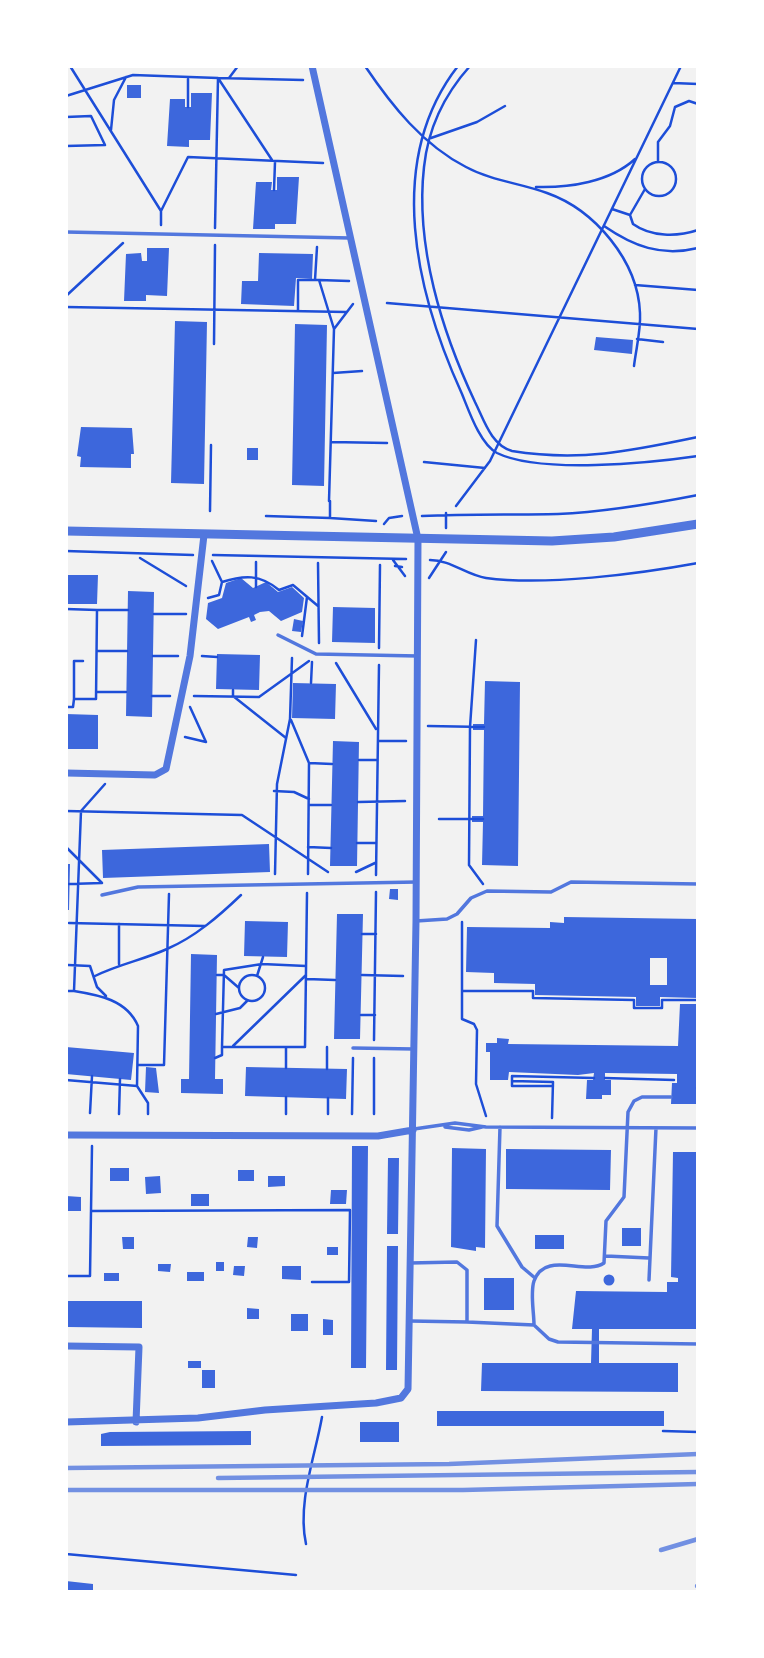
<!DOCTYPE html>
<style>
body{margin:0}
#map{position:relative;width:764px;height:1658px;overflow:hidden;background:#f2f2f2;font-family:"IBM Plex Serif",serif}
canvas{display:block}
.frame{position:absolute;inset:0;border:68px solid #fff;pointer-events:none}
</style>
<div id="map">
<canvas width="764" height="1658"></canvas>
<div class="frame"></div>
</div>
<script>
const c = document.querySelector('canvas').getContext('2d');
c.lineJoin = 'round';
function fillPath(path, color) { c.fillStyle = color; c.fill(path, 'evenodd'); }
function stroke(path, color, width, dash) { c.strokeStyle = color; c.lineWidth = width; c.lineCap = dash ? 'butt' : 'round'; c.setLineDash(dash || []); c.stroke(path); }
const building = new Path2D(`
 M127 85H141V98H127Z
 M191 93H212L210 140H189V147L167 146 170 99H185V107H191Z
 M277 177H299L296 224H275V229H253L256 182H272L271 190H277Z
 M147 248H169L167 296 146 295V301H124L126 254 141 253 142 261H147Z
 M259 253 313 254 312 279 296 278 294 306 241 304 242 281H258Z
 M175 321 207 322 204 484 171 483Z
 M295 324 327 325 324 486 292 485Z
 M596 337 633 340 632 354 594 350Z
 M81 427 132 428 134 454H131V468L80 467 81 457 77 456Z
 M247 448H258V460H247Z
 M66 575H98L97 604H66Z
 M241 578 253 588 266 582 278 592 292 587 304 598 302 612 281 621 269 611 260 612 254 615 256 620 251 622 249 617 218 629 206 619 208 603 222 598 226 583Z
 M128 591 154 592 152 717 126 716Z
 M333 607 375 608V643L332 642Z
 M294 619 303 621 301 632 292 631Z
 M217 654 260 655 259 690 216 689Z
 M485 681 520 682 518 866 482 865 483 822H472V816H483L484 730H473V724H484Z
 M293 683 336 684 335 719 292 718Z
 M66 714 98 715V749H66Z
 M333 741 359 742 357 866H330Z
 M269 844 270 872 103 878 102 850Z
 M66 864H70L69 910H66Z
 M390 889H398V900L389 899Z
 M337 914H363L360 1039H334Z
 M564 917 698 919V998L660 997V1006H636V997L535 995V984L494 983V973L466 972 467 927 550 928V922L564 923ZM650 958H667V985H650Z
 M245 921 288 922 287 957 244 956Z
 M191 954 217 955 215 1079H223V1094L181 1093V1079H189Z
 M680 1004H698V1104H671L672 1083H677V1074L605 1073V1080H611V1095H602V1099H586L587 1080H593L594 1073 578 1075 509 1072 508 1080H490V1052H486V1043H497V1038L509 1039 508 1044 678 1046Z
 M66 1047 134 1053 131 1080 66 1074Z
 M146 1067 156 1068 159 1093 145 1092Z
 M246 1067 347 1069 346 1099 245 1096Z
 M352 1146H368L366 1368H351Z
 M452 1148 486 1149 485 1248 476 1247V1251L451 1247Z
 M506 1149 611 1150 610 1190 506 1189Z
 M673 1152H698V1329H599V1363H678V1392L481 1391 482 1363H591L592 1329H572L576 1291 667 1292V1282H678V1278L671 1277Z
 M388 1158H399L398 1234H387Z
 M110 1168H129V1181H110Z
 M238 1170H254V1181H238Z
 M160 1176 161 1193 146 1194 145 1177Z
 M268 1176H285V1186L268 1187Z
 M331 1190H347L346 1204H330Z
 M191 1194H209V1206H191Z
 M66 1196 81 1197V1211H66Z
 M622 1228H641V1246H622Z
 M535 1235H564V1249H535Z
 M122 1237H134V1249H123Z
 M248 1237H258L257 1248 247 1247Z
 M387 1246H398L397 1370H386Z
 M327 1247H338V1255H327Z
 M216 1262H224V1271H216Z
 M158 1264H171L170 1272 158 1271Z
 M234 1266H245L244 1276 233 1275Z
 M282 1266H301V1280L282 1279Z
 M187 1272H204V1281H187Z
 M104 1273H119V1281H104Z
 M603.5 1280a5.5 5.5 0 1 1 11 0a5.5 5.5 0 1 1-11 0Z
 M484 1278H514V1310H484Z
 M68 1301H142V1328L68 1327Z
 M247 1308 259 1309V1319H247Z
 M291 1314H308V1331H291Z
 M323 1319 333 1320V1335H323Z
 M188 1361H201V1368H188Z
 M202 1370H215V1388H202Z
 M437 1411H664V1426H437Z
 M360 1422H399V1442H360Z
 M251 1431V1445L101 1446V1434L110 1432Z
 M66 1581 93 1584V1592H66Z`);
const path = new Path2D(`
 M70 66 161 211
 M365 66C392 106 423 145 466 167 492 181 520 183 547 193 595 210 638 261 640 313 641 330 636 349 634 366
 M458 66C384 161 416 293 462 394 469 411 480 444 497 453 540 474 650 463 698 456
 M470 66C444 95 428 129 424 167 415 246 442 332 475 402 484 420 491 445 512 451 580 462 631 451 698 437
 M229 78 238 66
 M673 83 698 84
 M66 96 133 75 218 78 272 160
 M188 107V79
 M66 117 91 116 105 145 66 146
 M111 130 114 100 126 77
 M431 138 477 122 505 106
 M642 179a17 17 0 1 1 34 0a17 17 0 1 1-34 0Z
 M658 162V142L670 126 675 107 689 101 698 104
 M536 187C569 188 610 182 635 159
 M645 189 630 215 633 224C651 237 677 237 698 230
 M274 190 275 162
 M612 209 630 215
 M161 225V211L188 157 323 163
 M604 226C633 246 661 257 698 248
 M215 228 218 78 303 80
 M317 247 315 280H319
 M635 285 698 290
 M66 296 123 243
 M387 303 698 329
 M66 307 346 312
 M298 311V280H315
 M334 329 319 280 349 281
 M637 339 663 342
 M214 344 215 245
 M333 373 362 371
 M331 442 387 443
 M424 462 485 468
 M329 501 334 329 353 304
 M330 501V518L376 521
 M456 506 490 461 681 66
 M210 511 211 445
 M446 513V528
 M266 516 330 518
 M422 516C468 514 513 515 558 514 605 512 652 504 698 495
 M384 524 389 518 402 516
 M66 551 193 555
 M213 555 406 559
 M140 558 186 586
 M393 560 405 576
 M430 560C451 560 466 575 486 578 546 586 638 574 698 563
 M212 561 222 582C244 575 260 574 279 590L293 585 318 606
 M318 563 319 643
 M395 566 402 567
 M429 578 446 552
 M256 587V562
 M208 598 219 595 222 582
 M66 609 97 610 96 699H74L73 707H66
 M97 610H128
 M154 614H186
 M302 636 307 597
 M476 640 470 727 469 865 483 884
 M379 648 380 565
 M97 651H127
 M153 656H178
 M202 656 217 657
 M336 663 376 729
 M311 683 312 662
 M233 690V696L286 738
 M96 692H126
 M152 696H170
 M194 696 259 697 309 661
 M74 699V661H83
 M190 707 206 742
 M291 720 309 763 308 874
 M428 726 484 727
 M185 737 206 742
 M378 741H406
 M359 760H377
 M309 763 332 764
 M274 791 294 792 309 799
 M358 802 405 801
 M309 805H331
 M66 811 242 815 328 872
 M439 819H483
 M357 843H376
 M66 847 102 883
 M308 847 331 848
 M356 872 375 863
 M275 874 277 784 290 719 292 658
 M376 875 379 665
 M69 884 102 883
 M462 922V991H533V998L634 1000V1008H662V1000H698
 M69 923 205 926
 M362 934H376
 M119 964V924
 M68 965 90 966 97 987 106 996
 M306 966 262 964 224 970 222 1047H305L307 893
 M217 975H224L239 988
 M362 975 403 976
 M239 988a13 13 0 1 1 26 0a13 13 0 1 1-26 0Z
 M95 976C119 964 143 960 167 949 195 937 219 916 241 895
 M257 976 263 957
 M307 979 335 980
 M66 991H74L81 811 105 784
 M74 991C99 995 127 1000 138 1026L137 1086
 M462 991V1019L474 1024 477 1030 476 1084 486 1116
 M216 1014 240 1008 247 1001
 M361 1015H375
 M374 1040 376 892
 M233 1046 306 975
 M215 1058 222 1055V1047
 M139 1065H164L169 894
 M286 1068V1047
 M327 1069V1047
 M605 1078 674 1080
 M66 1080 137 1086 148 1103V1114
 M512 1081V1086H553
 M697 1088H698
 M90 1113 92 1076
 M119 1114 120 1079
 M286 1114V1097
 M328 1114V1098
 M352 1114 353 1058
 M374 1114V1058
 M552 1118 553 1082 512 1081V1076L594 1078
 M91 1211 350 1210 349 1282H312
 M66 1276H90L92 1146
 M663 1431 698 1432
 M306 1544C297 1503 315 1457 322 1417
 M66 1554 296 1575`);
const service = new Path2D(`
 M66 232 350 238
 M278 635 316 654 418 656
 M102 895 138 887 417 882
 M416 921 447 919 457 914 471 898 487 891 551 892 571 882 698 884
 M353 1048 414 1049
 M671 1097H642L634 1101 628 1112 624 1197 606 1221 604 1263C585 1276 545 1250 534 1281 530 1293 534 1312 534 1325L549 1339 558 1342 698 1344
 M445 1127 469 1130 482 1127
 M500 1127 497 1226 522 1267 535 1278
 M414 1129 455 1123 486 1127 698 1128
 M606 1256 649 1258
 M410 1263 457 1262 467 1270V1322L410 1321
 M649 1280 656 1128
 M467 1322 534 1325`);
const minor = new Path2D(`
 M66 773 155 775 166 769 190 656 204 535
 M66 1135 378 1136 413 1130
 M66 1346 139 1347 136 1422
 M66 1422 198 1418 265 1410 376 1403 401 1398 408 1389 416 921 418 539 312 66`);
const tertiary = new Path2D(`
 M66 531 552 541 614 537 698 524`);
const rail = new Path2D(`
 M66 1468 449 1464 698 1454
 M218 1478 698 1472
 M66 1490H463L698 1484
 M661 1550 698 1539
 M697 1586H698`);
fillPath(building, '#3d67dc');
stroke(path, '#1d4ed8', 2.5);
stroke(service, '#5277de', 3.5);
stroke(minor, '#5277de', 7);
stroke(tertiary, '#5277de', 9);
stroke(rail, '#7290e2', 4.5);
</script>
